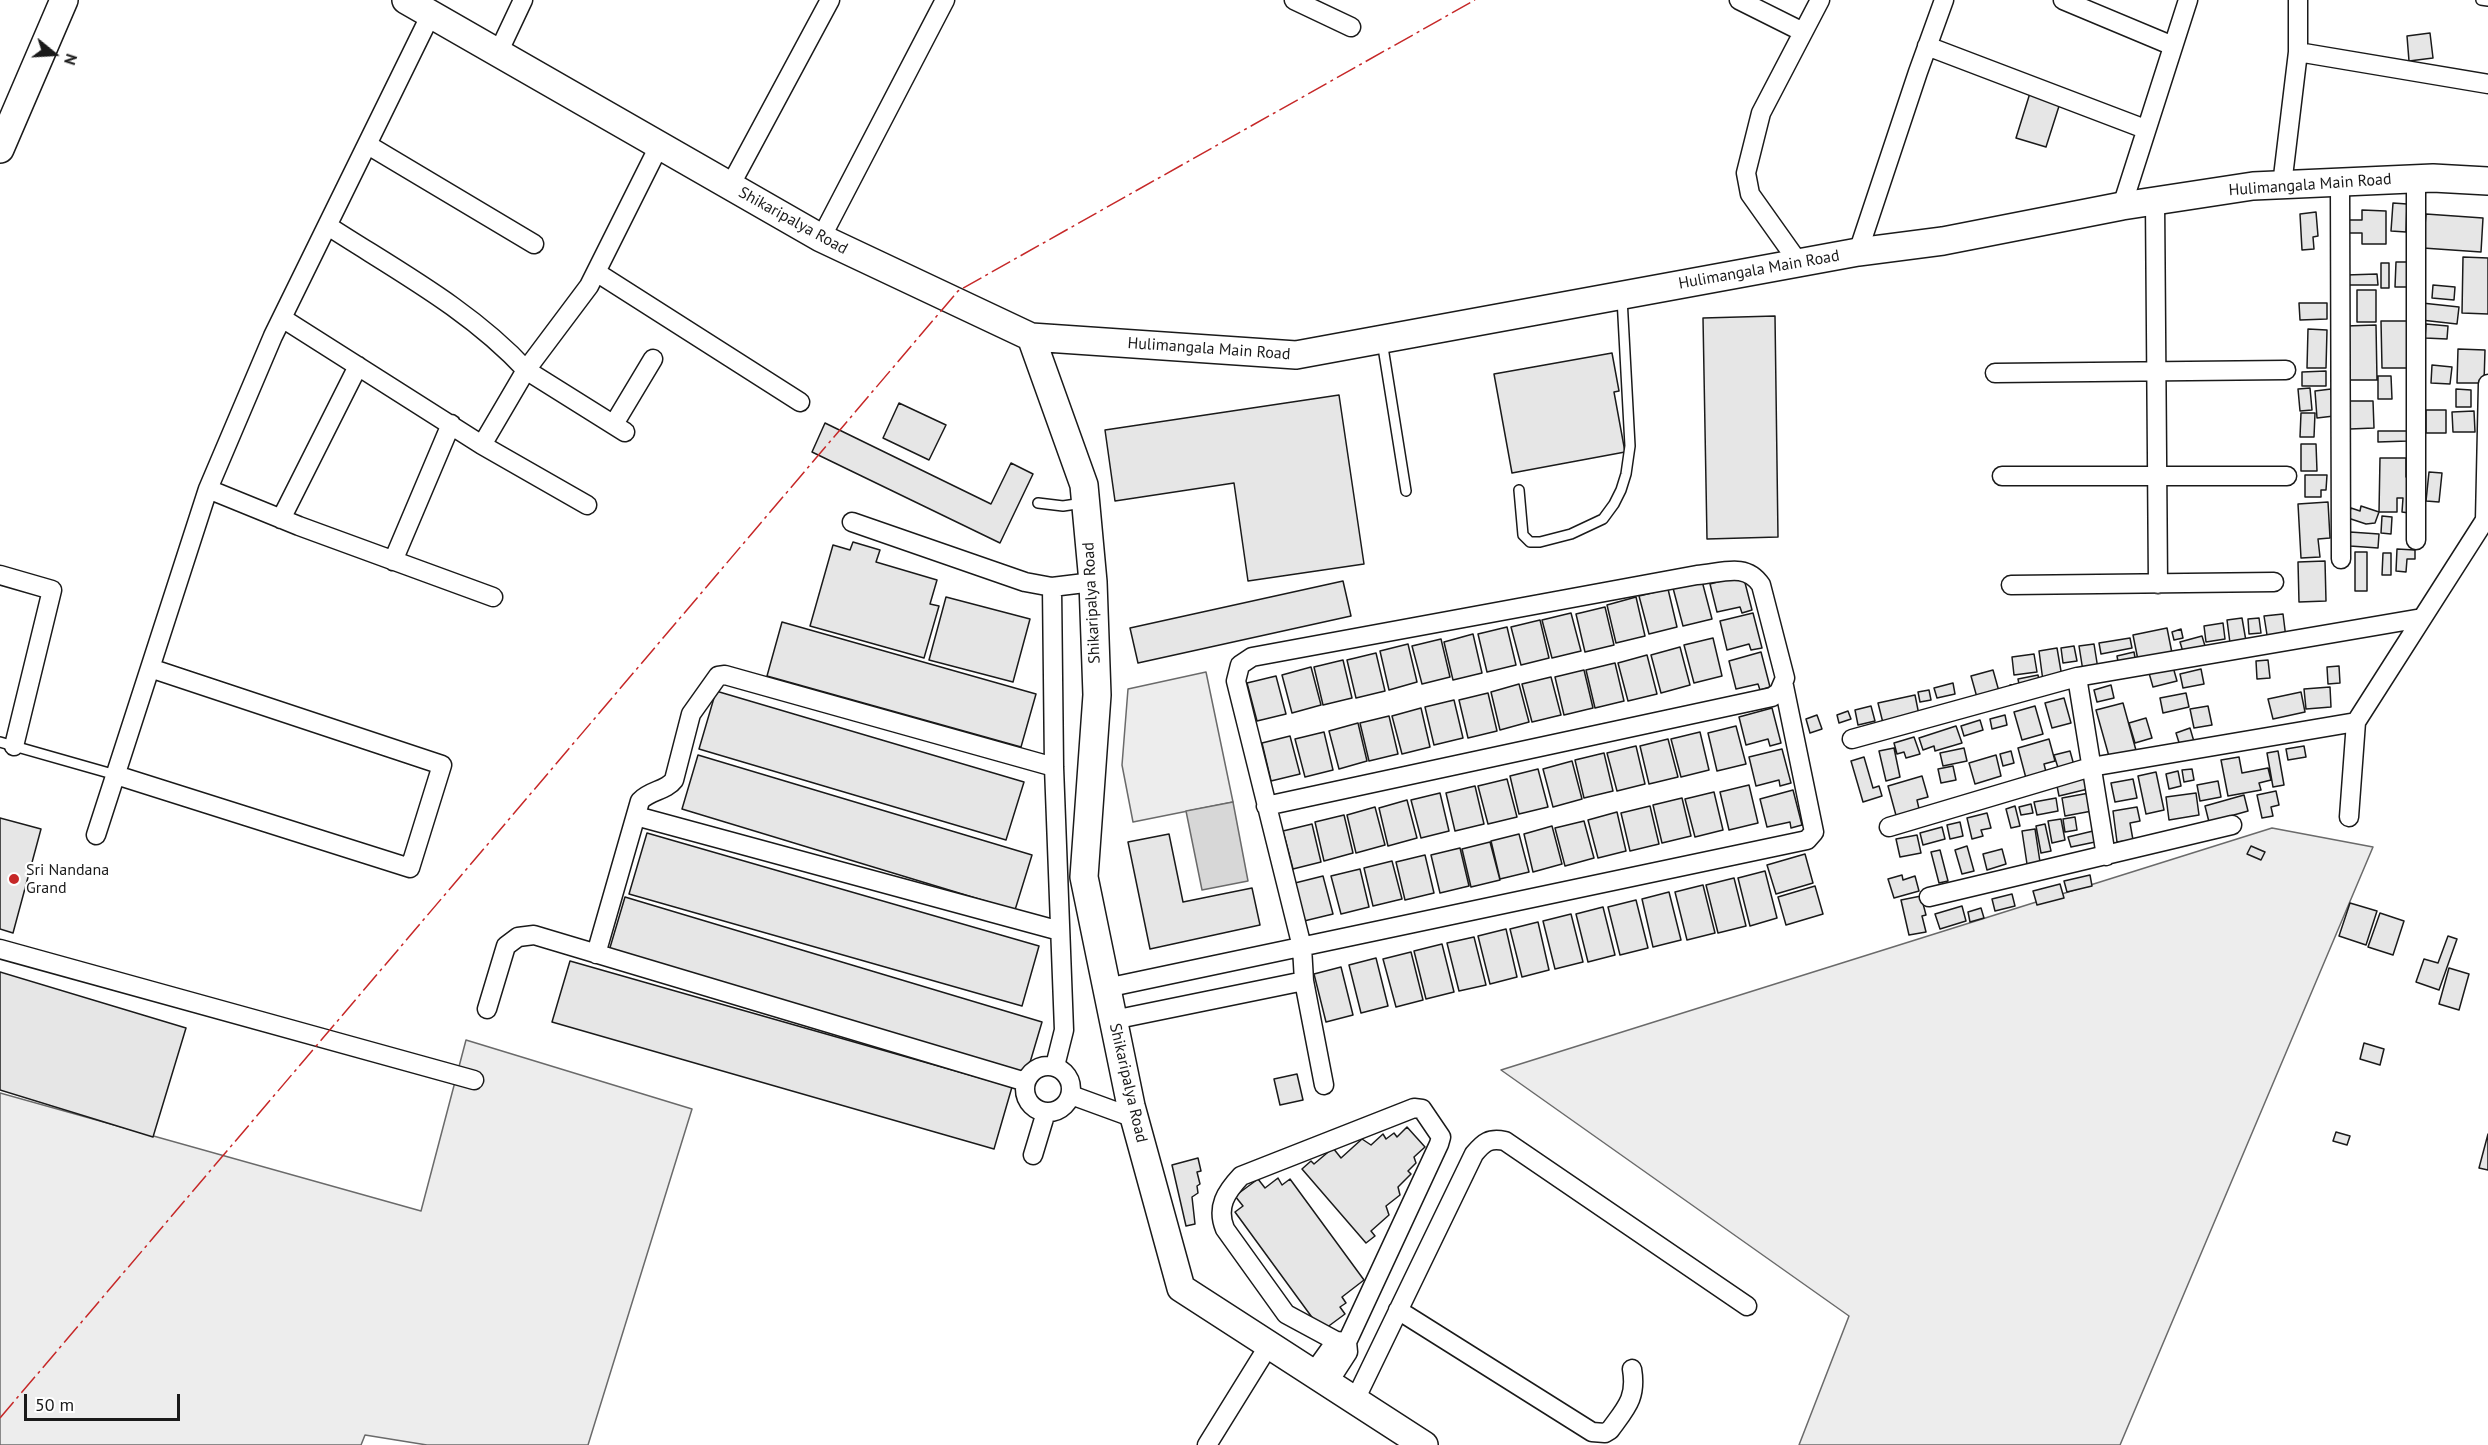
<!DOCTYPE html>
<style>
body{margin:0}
#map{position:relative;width:2488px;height:1445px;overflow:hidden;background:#fff;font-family:"PT Sans",sans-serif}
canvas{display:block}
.north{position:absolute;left:24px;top:24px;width:60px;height:60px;-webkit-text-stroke:4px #fff;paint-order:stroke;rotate:108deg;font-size:16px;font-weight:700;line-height:24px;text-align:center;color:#1a1a1a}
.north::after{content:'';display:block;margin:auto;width:21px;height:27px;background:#1a1a1a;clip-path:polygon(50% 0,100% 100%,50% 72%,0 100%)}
.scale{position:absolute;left:24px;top:1394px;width:156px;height:27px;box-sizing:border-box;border:3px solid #1a1a1a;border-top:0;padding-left:8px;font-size:18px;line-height:21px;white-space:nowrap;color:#1a1a1a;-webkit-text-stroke:4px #fff;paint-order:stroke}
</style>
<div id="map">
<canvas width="2488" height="1445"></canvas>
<div class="north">N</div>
<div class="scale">50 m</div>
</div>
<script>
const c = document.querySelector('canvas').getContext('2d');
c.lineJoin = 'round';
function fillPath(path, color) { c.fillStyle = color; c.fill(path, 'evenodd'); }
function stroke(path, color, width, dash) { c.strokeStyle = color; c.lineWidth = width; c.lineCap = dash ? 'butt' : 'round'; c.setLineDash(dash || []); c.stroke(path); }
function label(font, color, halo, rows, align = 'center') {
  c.font = font + ' "PT Sans",sans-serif'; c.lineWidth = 4.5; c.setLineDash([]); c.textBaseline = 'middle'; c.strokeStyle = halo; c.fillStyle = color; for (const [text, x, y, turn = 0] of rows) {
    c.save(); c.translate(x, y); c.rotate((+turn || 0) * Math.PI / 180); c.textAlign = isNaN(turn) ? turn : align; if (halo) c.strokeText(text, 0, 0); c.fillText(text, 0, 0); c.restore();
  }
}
const built = new Path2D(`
 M1206 672 1233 802 1133 822 1122 765 1128 689Z
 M2272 828 2373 847 2120 1445H1799L1849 1316 1501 1070Z
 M466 1040 692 1109 588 1445H427L365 1435 361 1445H0V1093L421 1211Z`);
const water = new Path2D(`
 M1233 802 1248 881 1202 890 1186 811Z`);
const building = new Path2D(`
 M2430 33 2433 58 2409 61 2407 36Z
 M2030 93 2060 103 2046 147 2016 138Z
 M2393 203 2407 204 2406 232 2391 231Z
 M2362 210 2386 211V244H2362V233H2345V220H2362Z
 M2316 212 2318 236 2313 237 2314 249 2302 250 2300 214Z
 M2426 214 2483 218 2481 252 2423 248Z
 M2463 257 2488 258V314L2462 313Z
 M2396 262H2408L2407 287H2395Z
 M2381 263H2389V288H2381Z
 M2377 274 2378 285H2345L2346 275Z
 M2433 285 2455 287 2454 300 2432 298Z
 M2357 290H2376V322H2357Z
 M2299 303H2327V319L2300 320Z
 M2422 303 2459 307 2457 324 2421 320Z
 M1775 316 1778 537 1707 539 1703 318Z
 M2381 321H2410L2411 368H2382Z
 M2426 324 2448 326 2447 339 2425 338Z
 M2376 325 2377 380H2347L2346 326Z
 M2308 329 2327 330 2326 368H2307Z
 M2458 349 2485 350 2484 383H2457Z
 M1612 353 1619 391 1614 392 1625 452 1512 473 1494 374Z
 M2432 365 2452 367 2450 384 2431 383Z
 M2326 371V386H2302V372Z
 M2378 376H2391L2392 399H2378Z
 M2310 388 2312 410 2300 411 2298 389Z
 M2331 389 2334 416 2317 418 2315 391Z
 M2456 389 2471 390V407H2456Z
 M1339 395 1364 564 1248 581 1234 483 1115 501 1105 430Z
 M2350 401H2373L2374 428 2350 429Z
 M899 403 946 425 929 460 883 438Z
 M2426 410H2446V433H2426Z
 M2474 411 2475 432H2453L2452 412Z
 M2301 413H2315L2314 437H2300Z
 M825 423 991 504 1011 463 1033 474 1000 543 812 452Z
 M2378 431H2408V441L2378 442Z
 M2301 444H2316L2317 471H2301Z
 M2380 458H2406V477H2410L2409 513 2402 512 2403 498H2397V512H2379Z
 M2429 472 2442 473 2439 502 2426 501Z
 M2305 475H2327L2326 490H2321V497H2305Z
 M2328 502 2330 538 2318 539 2320 557 2301 558 2298 504Z
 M2361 506 2379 512 2375 523 2366 524 2348 518 2351 508 2360 511Z
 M2382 516 2392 517 2391 534 2381 533Z
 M2350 532 2379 534 2378 548 2350 546Z
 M853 542 880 550 876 562 937 580 930 604 939 606 924 658 810 626 833 545 850 550Z
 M2397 549 2415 550V559H2407L2406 572 2396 571Z
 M2355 552H2367V591H2355Z
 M2383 553H2391V575H2382Z
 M2325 561 2326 601 2299 602 2298 562Z
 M1743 575 1752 610 1742 613 1740 607 1717 612 1710 584Z
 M1343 581 1351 616 1138 663 1130 628Z
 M1702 581 1712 619 1683 626 1673 588Z
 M1668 589 1677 627 1649 634 1639 596Z
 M946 597 1030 619 1013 682 929 660Z
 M1636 597 1645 636 1616 643 1607 605Z
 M1605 607 1614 645 1585 652 1576 614Z
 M1571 613 1581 651 1552 658 1542 620Z
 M1753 613 1762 648 1751 650 1749 644 1727 650 1720 621Z
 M2283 614 2286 638 2268 641 2264 616Z
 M2242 618 2246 641 2230 643 2227 620Z
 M2259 618 2261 633 2249 634 2248 619Z
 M1540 620 1549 658 1521 665 1511 627Z
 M782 622 1036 694 1021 747 767 676Z
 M2223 623 2225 639 2206 642 2204 626Z
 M1507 627 1516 665 1487 672 1478 634Z
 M2167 628 2172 653 2138 660 2133 635Z
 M2181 629 2183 638 2174 640 2172 632Z
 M1473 634 1482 673 1453 680 1444 642Z
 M2202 636 2205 646 2183 652 2180 642Z
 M1713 638 1722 676 1694 683 1684 645Z
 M2130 638 2132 648 2101 654 2099 643Z
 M1441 639 1450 677 1422 684 1412 646Z
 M1408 644 1417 682 1389 690 1380 651Z
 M2094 644 2098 669 2083 671 2079 646Z
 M2074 646 2077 661 2063 663 2061 648Z
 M1680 647 1690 685 1661 693 1651 655Z
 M2057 648 2062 677 2043 681 2039 651Z
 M1761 652 1770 687 1760 690 1758 684 1736 689 1729 661Z
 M2134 652 2136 663 2119 667 2117 656Z
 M1376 653 1385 691 1356 698 1347 660Z
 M2034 654 2037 672 2014 675 2012 657Z
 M1647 655 1657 694 1628 701 1618 663Z
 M1343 660 1352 698 1323 705 1314 667Z
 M2268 660 2270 678 2257 679 2256 661Z
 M1615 663 1624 701 1595 708 1586 670Z
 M2339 666 2340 683 2328 684 2327 667Z
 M1311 667 1321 705 1292 713 1282 675Z
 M2173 667 2177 681 2153 687 2149 673Z
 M2201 669 2204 684 2183 688 2180 674Z
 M1584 670 1593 708 1564 715 1555 677Z
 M1993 670 2000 695 1978 701 1971 676Z
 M2038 675 2040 686 2011 691 2010 685 2019 684 2018 679Z
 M1276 676 1286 714 1257 721 1247 683Z
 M1551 677 1561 715 1532 722 1522 684Z
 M1953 683 1955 694 1937 698 1934 688Z
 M1519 684 1529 722 1500 730 1491 692Z
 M2111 685 2114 698 2097 702 2094 690Z
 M2330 687 2331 707 2306 709 2304 689Z
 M1929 690 1931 700 1920 702 1918 692Z
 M716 691 1024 782 1006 840 699 749Z
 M2301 692 2305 712 2273 719 2268 699Z
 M1488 693 1497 731 1468 738 1459 700Z
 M2186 693 2189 707 2163 713 2160 698Z
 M1915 695 1919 715 1883 723 1878 703Z
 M2064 698 2071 723 2052 728 2045 703Z
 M1454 700 1463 738 1434 745 1425 707Z
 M2123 703 2137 754 2110 760 2096 710Z
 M1871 706 1875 721 1858 725 1855 710Z
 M2035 706 2043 734 2022 740 2014 712Z
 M2208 706 2212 725 2194 728 2190 709Z
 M1421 708 1430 747 1402 754 1392 716Z
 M1772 708 1781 743 1770 746 1768 739 1746 745 1739 717Z
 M1848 711 1851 719 1839 723 1837 715Z
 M1817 715 1822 729 1810 733 1806 719Z
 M2005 715 2007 725 1992 729 1990 719Z
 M1389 716 1398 754 1369 761 1360 723Z
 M2146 718 2152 738 2135 743 2129 723Z
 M1980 720 1983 730 1964 736 1961 726Z
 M1358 723 1367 761 1339 769 1329 731Z
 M1736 726 1746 764 1717 771 1708 733Z
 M1956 726 1962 743 1935 751 1934 746 1923 750 1919 738Z
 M2190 728 2195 745 2181 749 2176 733Z
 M1324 732 1333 770 1305 777 1295 739Z
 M1700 732 1709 770 1681 777 1671 739Z
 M1290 736 1300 774 1271 781 1262 743Z
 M1914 737 1920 754 1906 758 1904 752 1897 754 1894 743Z
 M1668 739 1678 777 1649 784 1640 746Z
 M2049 739 2055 761 2044 764 2047 776 2027 782 2018 748Z
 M1636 746 1645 784 1617 791 1607 753Z
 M2304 746 2306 757 2288 760 2286 749Z
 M1894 748 1900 777 1886 781 1879 751Z
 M1964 748 1967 761 1943 766 1940 753Z
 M1782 749 1791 783 1780 786 1779 780 1756 786 1749 757Z
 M2011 751 2014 763 2003 766 2000 754Z
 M2070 751 2075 769 2060 774 2054 755Z
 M2278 751 2284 785 2273 787 2267 753Z
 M1604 753 1613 791 1584 798 1575 760Z
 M698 755 1032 855 1015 910 682 809Z
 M1996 755 2001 776 1975 784 1969 763Z
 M1864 757 1873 788 1879 786 1882 796 1863 802 1851 761Z
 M2239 757 2242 773 2268 768 2271 780 2259 783 2261 790 2228 796 2221 760Z
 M1572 761 1582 799 1553 807 1543 769Z
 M1953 766 1956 780 1941 783 1938 769Z
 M1538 769 1548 807 1519 814 1510 776Z
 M2192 769 2194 780 2184 782 2182 770Z
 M2178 771 2181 786 2169 789 2166 774Z
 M2156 772 2164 810 2146 814 2138 776Z
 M2085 775 2088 789 2059 796 2056 781Z
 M1922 776 1928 797 1917 800 1920 813 1897 819 1888 786Z
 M1507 779 1517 817 1488 824 1478 786Z
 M2133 779 2137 798 2115 802 2111 783Z
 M2218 781 2221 797 2200 801 2197 785Z
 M1749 785 1758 823 1729 830 1720 792Z
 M1475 786 1484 824 1455 831 1446 793Z
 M1793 790 1802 825 1791 828 1790 822 1767 827 1760 799Z
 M2276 791 2279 805 2271 807 2273 816 2262 818 2257 795Z
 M1714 792 1723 830 1695 837 1685 799Z
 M1440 793 1449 831 1421 838 1411 800Z
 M2089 793 2092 811 2065 816 2062 798Z
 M2196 793 2199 815 2169 820 2166 797Z
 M2244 795 2248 811 2209 822 2205 806Z
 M1682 798 1691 836 1662 843 1653 805Z
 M2056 798 2058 811 2037 815 2034 802Z
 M1407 800 1417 838 1388 846 1379 808Z
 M2031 804 2033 813 2021 815 2019 807Z
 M1650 806 1659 844 1630 851 1621 813Z
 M2015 806 2020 826 2011 828 2006 809Z
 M1375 807 1385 845 1356 853 1347 815Z
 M2137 807 2140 821 2130 823 2133 840 2117 842 2113 811Z
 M1617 812 1626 851 1598 858 1588 820Z
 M1987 813 1991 828 1981 830 1983 836 1972 839 1967 818Z
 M1344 815 1353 853 1324 861 1315 822Z
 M2075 817 2077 830 2065 832 2063 819Z
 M0 818 41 829 13 933 0 929Z
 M2061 819 2065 840 2052 843 2048 821Z
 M1584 821 1594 858 1565 866 1555 828Z
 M1960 822 1963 836 1950 839 1947 825Z
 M1312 824 1321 862 1293 869 1283 831Z
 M2045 824 2051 851 2041 853 2036 826Z
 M1552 826 1562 864 1533 872 1524 834Z
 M1942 827 1945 839 1923 845 1920 833Z
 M2035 829 2040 862 2027 864 2022 831Z
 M2093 831 2095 842 2071 847 2068 837Z
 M647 833 1039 946 1022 1006 629 894Z
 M1169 834 1183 902 1252 888 1260 925 1150 949 1128 842Z
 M1519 834 1529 872 1500 879 1491 841Z
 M1917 835 1921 853 1900 857 1896 839Z
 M1490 842 1500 880 1471 887 1462 849Z
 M1967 846 1974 871 1962 874 1955 850Z
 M2251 846 2265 852 2261 860 2247 854Z
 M1460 848 1469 886 1440 893 1431 855Z
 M2002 849 2006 864 1987 870 1983 854Z
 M1940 850 1948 881 1939 883 1931 852Z
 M1805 854 1813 883 1776 894 1767 865Z
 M1425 855 1434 893 1405 900 1396 862Z
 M1392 861 1402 899 1373 906 1364 868Z
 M1360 869 1369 907 1341 914 1331 876Z
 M1765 871 1777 918 1750 926 1738 878Z
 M1902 875 1903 880 1915 876 1919 891 1894 898 1888 879Z
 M2090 875 2092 886 2067 892 2064 881Z
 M1323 876 1333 914 1304 921 1295 883Z
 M1734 878 1746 926 1718 933 1706 885Z
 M2060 884 2064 898 2037 905 2033 891Z
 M1703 885 1715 933 1687 940 1675 892Z
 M1815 886 1823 914 1786 925 1778 897Z
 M1669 892 1681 940 1653 947 1642 899Z
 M2012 894 2015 906 1995 911 1992 899Z
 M1921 896 1926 915 1922 916 1926 932 1909 935 1901 900Z
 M625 897 1042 1022 1026 1076 609 951Z
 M1636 900 1648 948 1620 955 1608 907Z
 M2350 903 2377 911 2366 945 2339 936Z
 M1962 906 1966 921 1940 929 1935 914Z
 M1603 907 1615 955 1588 962 1576 914Z
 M1981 908 1984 918 1970 922 1968 912Z
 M2380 913 2404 921 2393 955 2368 947Z
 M1571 914 1583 962 1555 969 1543 921Z
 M1538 922 1549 970 1522 977 1510 929Z
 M1506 929 1517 977 1490 984 1478 936Z
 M2448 936 2457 939 2439 990 2416 982 2424 959 2438 963Z
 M1474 937 1486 985 1459 991 1447 943Z
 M1442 944 1454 992 1426 999 1414 951Z
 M1411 952 1423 1000 1396 1007 1383 959Z
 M1376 958 1388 1006 1361 1013 1349 965Z
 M570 961 1012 1087 994 1149 552 1022Z
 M1341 967 1353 1015 1326 1022 1314 974Z
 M2449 968 2469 974 2459 1010 2439 1004Z
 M0 972 186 1028 153 1137 0 1090Z
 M2364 1043 2384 1049 2380 1065 2360 1059Z
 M1297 1074 1303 1100 1280 1105 1274 1079Z
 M1407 1127 1425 1147 1414 1157 1416 1163 1408 1171 1411 1174 1398 1187 1400 1195 1386 1206 1389 1215 1371 1231 1375 1236 1366 1243 1302 1169 1311 1161 1314 1164 1333 1148 1341 1158 1362 1139 1371 1145 1383 1134 1386 1139 1394 1133 1397 1137Z
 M2336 1132 2350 1136 2347 1145 2333 1141Z
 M2488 1134V1170L2479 1168Z
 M1198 1158 1201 1171 1197 1172 1200 1184 1197 1186 1198 1193 1192 1197 1195 1224 1186 1226 1172 1165Z
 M1278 1178 1282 1185 1290 1179 1364 1280 1342 1297 1346 1303 1340 1307 1345 1314 1322 1331 1235 1212 1243 1206 1235 1196 1258 1179 1265 1188Z`);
const lane = new Path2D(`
 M2481 0 2488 1
 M1382 341 1406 491
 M1519 490 1523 535 1530 542H1540L1571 534 1603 519 1614 504 1621 490 1626 474 1630 446 1622 298
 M1038 503 1063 506 1083 503
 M0 742 116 775`);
const street = new Path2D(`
 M1294 0 1351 27
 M1739 0 1803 32
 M2063 0 2173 46
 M1927 46 2145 129
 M2298 52 2488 84
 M498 53 523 0
 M368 145 534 244
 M2416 179V540
 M2340 182 2341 559
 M2282 185 2298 52V0
 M730 186 830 0
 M2155 201 2158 584
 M2122 206 2188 0
 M328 226C396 270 471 310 526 370L482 445
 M821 238 945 0
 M1858 252 1918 72 1944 0
 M1799 263 1750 194 1746 173 1761 113 1820 0
 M596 272 800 402
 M282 318 482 445 587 505
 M1995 373 2286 370
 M614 424 653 359
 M625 432 526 370 589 286 659 146
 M2002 476H2287
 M208 489 299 526 493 597
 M281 519 358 366
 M852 522 1025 582 1052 587 1054 767 1064 1030 1055 1066
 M393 561 451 424
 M0 575 52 590 14 746
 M2011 585 2274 582
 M1052 587 1093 582
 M2077 677 2106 856
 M1852 739 2077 677 2422 618
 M116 775 410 868 442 765 150 668
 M1266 806 1772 697 1779 692 1785 678 1761 585C1746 562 1722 573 1697 575L1252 657 1240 665 1236 681 1302 947 1304 981 1324 1085
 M636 816 1060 931
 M2349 817 2356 722 2485 520 2488 384
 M1889 827 2091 767 2356 722
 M96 835 208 489 273 336 431 14
 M1929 897 2232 825
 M0 949 474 1080
 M596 954 640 801C650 790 666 791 674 780L691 714 718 676 725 675 1054 767
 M1106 988 1807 840 1814 832 1784 686
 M487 1009 506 946 518 937 534 935 1026 1082
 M1113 1020 1304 981
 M1025 1089a23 23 0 1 1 46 0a23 23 0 1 1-46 0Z
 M1071 1095 1134 1118
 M1033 1155 1046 1112
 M1398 1310 1592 1432 1605 1433 1610 1430C1626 1408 1637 1398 1632 1369
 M1313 1373 1336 1341
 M1328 1383 1348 1352 1347 1342 1439 1144 1441 1137 1422 1109 1414 1108 1241 1176C1226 1192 1216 1207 1225 1229L1286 1314 1336 1341 1347 1342
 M1355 1400 1474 1154C1484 1142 1489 1138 1505 1141L1747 1306
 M1207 1445 1269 1345`);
const secondary = new Path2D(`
 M406 0 821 238 1031 337 1084 485 1093 582 1097 695 1084 877 1131 1106 1181 1288 1424 1445
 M0 149 64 0
 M1031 337 1296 355 1858 252 1943 241 2122 206 2253 186 2433 178 2488 181`);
const power = new Path2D(`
 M0 1418 958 291 1475 0`);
const markers = [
 [14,879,6,"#c62828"]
];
const streetNames = [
 ["Hulimangala Main Road",2310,185,-4],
 ["Shikaripalya Road",793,221,29],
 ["Hulimangala Main Road",1759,270,-10],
 ["Hulimangala Main Road",1209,349,4],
 ["Shikaripalya Road",1092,603,-93],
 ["Shikaripalya Road",1128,1083,77]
];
const poiNames = [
 ["Sri Nandana",26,870],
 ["Grand",26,888]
];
fillPath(built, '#ededed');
stroke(built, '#6a6a6a', 1.5);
fillPath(water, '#d7d7d7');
stroke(water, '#6a6a6a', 1.5);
fillPath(building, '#e6e6e6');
stroke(building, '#1a1a1a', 1.5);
stroke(lane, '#1a1a1a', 12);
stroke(street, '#1a1a1a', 21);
stroke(secondary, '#1a1a1a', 30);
stroke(lane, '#fff', 9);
stroke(street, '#fff', 18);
stroke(secondary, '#fff', 27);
stroke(power, '#c62828', 1.5, [21, 4.5, 3, 4.5]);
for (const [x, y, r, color] of markers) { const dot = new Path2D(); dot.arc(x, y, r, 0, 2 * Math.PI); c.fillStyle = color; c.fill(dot); stroke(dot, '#fff', 2); }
label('16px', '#1a1a1a', '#fff', streetNames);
label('16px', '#1a1a1a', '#fff', poiNames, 'left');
</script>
